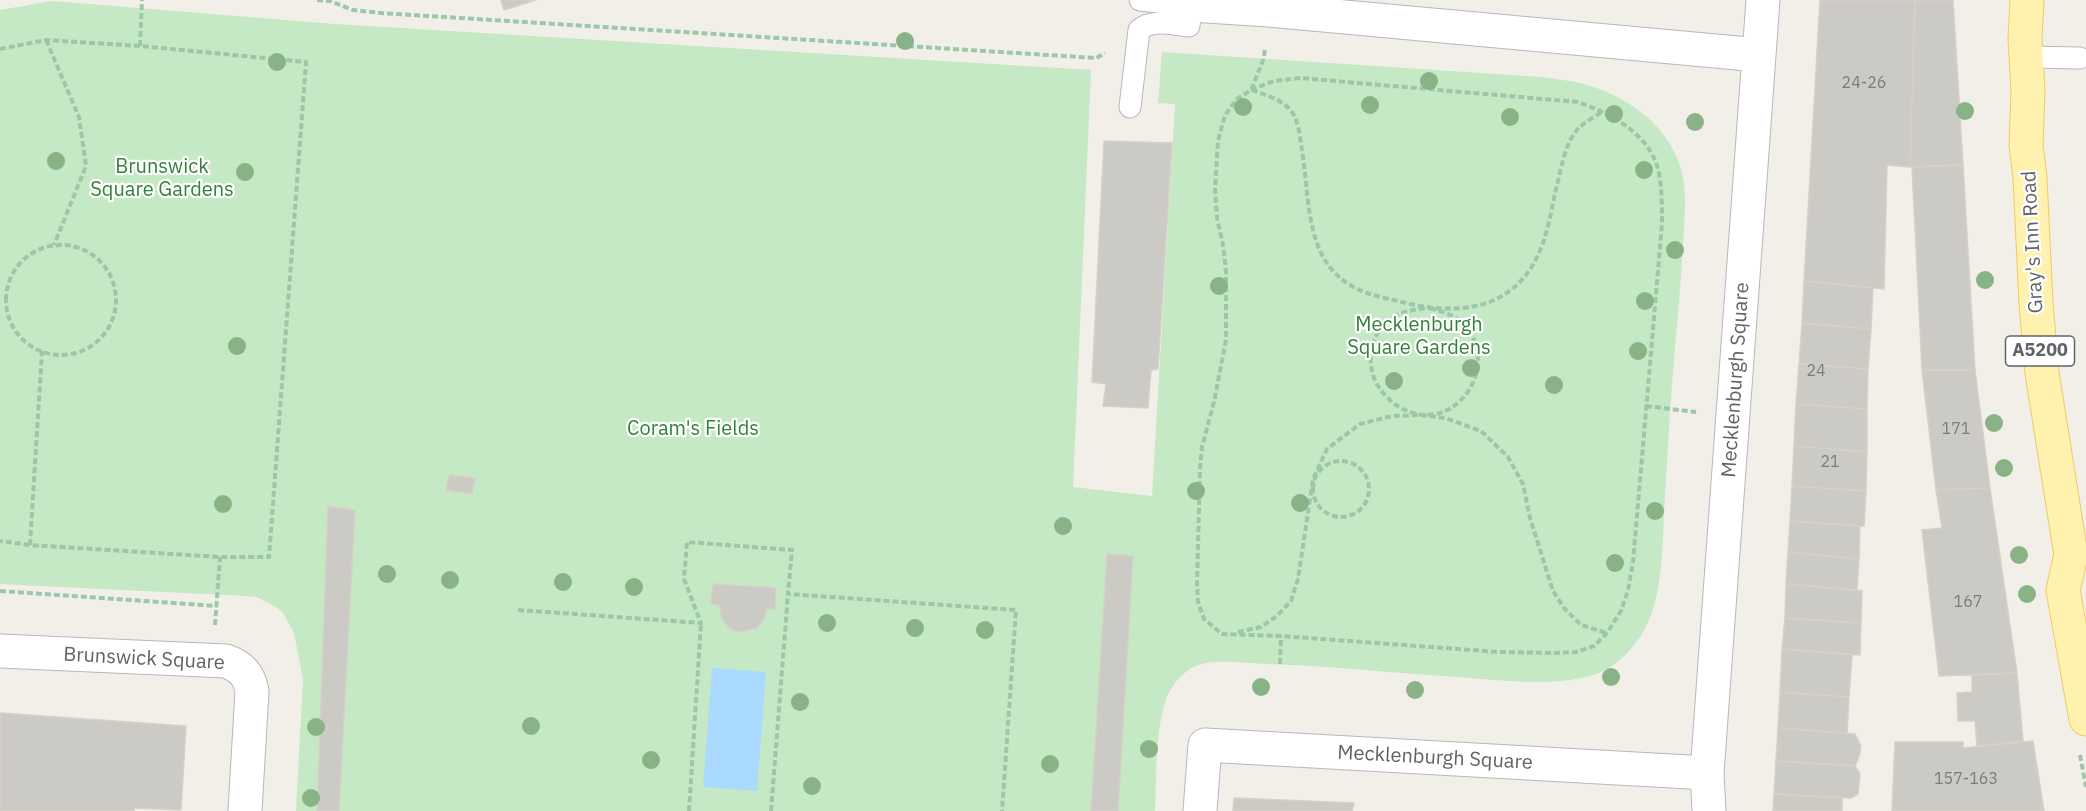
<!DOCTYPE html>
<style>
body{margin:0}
canvas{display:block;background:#f1efe8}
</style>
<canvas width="2086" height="811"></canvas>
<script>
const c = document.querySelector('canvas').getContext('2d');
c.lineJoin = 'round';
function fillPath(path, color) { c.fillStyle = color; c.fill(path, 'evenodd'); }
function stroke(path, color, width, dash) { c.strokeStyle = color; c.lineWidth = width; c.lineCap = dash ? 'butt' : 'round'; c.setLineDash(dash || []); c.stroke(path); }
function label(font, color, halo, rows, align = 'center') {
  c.font = font + ' "IBM Plex Sans",sans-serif'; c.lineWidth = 4.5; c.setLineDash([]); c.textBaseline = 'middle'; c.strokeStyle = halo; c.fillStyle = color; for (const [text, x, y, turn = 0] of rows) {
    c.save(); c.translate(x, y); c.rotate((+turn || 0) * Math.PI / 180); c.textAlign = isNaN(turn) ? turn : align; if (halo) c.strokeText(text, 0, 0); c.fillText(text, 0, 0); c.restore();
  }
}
const green = new Path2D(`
 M52 1 335 24 1091 70 1073 487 1152 496 1175 104 1158 103 1162 52 1542 77C1554 79 1567 80 1580 83 1636 97 1687 139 1685 201 1683 271 1675 341 1670 411 1668 445 1666 479 1664 513 1662 553 1663 602 1640 637 1632 649 1617 665 1603 671 1565 689 1499 680 1458 677 1394 673 1330 666 1267 664 1247 663 1215 659 1197 665 1188 669 1178 678 1173 686 1154 712 1157 778 1155 811H296L303 679 294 633 284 614 276 607 257 597 246 596 0 584V10Z`);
const water = new Path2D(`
 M712 668 766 672 757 791 703 787Z`);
const building = new Path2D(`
 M501 0H536L504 10Z
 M1820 0H1915L1910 167 1887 165 1884 289 1804 281Z
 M1915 0H1953L1963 165 1910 167Z
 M1104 141 1172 143 1158 369 1151 370 1148 408 1103 406 1106 384 1092 382Z
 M1963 165 1975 370H1922L1912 167Z
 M1804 281 1873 288 1871 329 1802 323Z
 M1802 323 1871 329 1868 369 1799 364Z
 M1799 364 1868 369 1867 409 1796 404Z
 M1922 370H1975L1990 488 1936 490Z
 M1796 404 1867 409V452L1794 446Z
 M1794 446 1867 452 1866 491 1792 486Z
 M449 475 475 478 472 494 446 490Z
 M1792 486 1866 491 1864 526 1790 521Z
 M1990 488 2017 673 1939 676 1922 530 1942 528 1936 490Z
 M328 506 355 510 339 811H317Z
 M1790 521 1860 526 1859 559 1788 552Z
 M1788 552 1859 559 1857 590 1786 584Z
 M1107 554 1133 556 1118 811H1091Z
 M713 584 776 588 775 609H766L765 617 757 628 738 632 729 628 722 619 719 605 711 604Z
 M1786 584 1862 591 1861 623 1785 618Z
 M1785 618 1861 623 1860 655 1782 649Z
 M1782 649 1852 655 1849 697 1780 692Z
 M2017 673 2023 741 1977 746 1975 721H1958L1957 693 1972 692V675Z
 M1780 692 1849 697 1847 733 1778 728Z
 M0 713 186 726 181 810 134 808V811H0Z
 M1778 728 1855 734 1861 746 1859 757 1855 766 1776 761Z
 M2033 741 2044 811H1892L1895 742H1963V748Z
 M1776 761 1855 766 1860 774 1858 794 1851 798 1774 794Z
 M1774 794 1842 798V811H1773Z
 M1234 798 1354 803 1352 811H1233Z`);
const path = new Path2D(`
 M317 0 330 1 353 10 381 13 1096 58 1105 53
 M46 40 79 117 86 166 54 245
 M140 46 142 0
 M0 49 46 40 140 46 306 62 269 557H220L30 545 0 541
 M1251 90 1274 81 1300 78 1578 102C1611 114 1651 134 1659 173 1662 190 1662 207 1662 224L1633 562 1628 590 1621 611 1607 633 1594 646 1576 652 1555 653 1499 652 1281 636 1222 634 1204 619 1198 602 1197 584 1200 469 1202 447 1214 402 1226 340V271L1223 245 1217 218 1215 189 1218 141 1225 115 1237 99 1251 90 1264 58 1265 47
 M1252 90C1265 95 1282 99 1291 111 1299 120 1300 139 1302 150 1311 205 1303 270 1367 293 1378 297 1391 299 1402 302 1456 316 1512 311 1538 255 1547 236 1551 213 1555 193 1561 172 1563 147 1577 130 1584 122 1595 117 1603 111
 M6 300a55 55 0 1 1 110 0a55 55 0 1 1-110 0Z
 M1430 308C1439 311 1448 313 1456 318 1508 355 1459 441 1399 407 1388 400 1377 388 1373 375 1370 364 1370 355 1373 344 1381 316 1404 310 1430 308Z
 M1646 406 1696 412
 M1313 489a28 28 0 1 1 56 0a28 28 0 1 1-56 0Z
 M30 545 42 351
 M0 591 217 606
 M518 610 701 623 684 579 687 542 792 550 788 594 1016 610 1002 811
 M215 625 220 557
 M1238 632 1261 627 1277 616 1291 601 1298 579 1313 479 1327 449 1360 424 1392 416 1421 415 1445 418 1481 431 1508 457 1523 484 1530 518 1553 591 1564 608 1581 625 1607 633
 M1280 664 1281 636
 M2080 755 2086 787
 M689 811 701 623
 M771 811 788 594`);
const lane = new Path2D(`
 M2027 57 2080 58
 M1130 107 1139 30C1152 18 1173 25 1189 26L1191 5 1140 0`);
const street = new Path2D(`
 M1191 5 1269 10 1759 55
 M0 651 226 661C242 667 249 675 252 691L245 811
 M1200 811 1205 745 1707 773
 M1709 811 1707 773 1763 0`);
const primary = new Path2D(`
 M2027 0 2025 40 2028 90 2026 145 2030 178 2036 303 2042 373 2071 555 2063 590 2086 719`);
const trees = [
 [905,41],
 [277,62],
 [1429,81],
 [1370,105],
 [1243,107],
 [1965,111],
 [1614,114],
 [1510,117],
 [1695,122],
 [56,161],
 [1644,170],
 [245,172],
 [1675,250],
 [1985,280],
 [1219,286],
 [1645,301],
 [237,346],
 [1638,351],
 [1471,368],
 [1394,381],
 [1554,385],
 [1994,423],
 [2004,468],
 [1196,491],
 [1300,503],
 [223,504],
 [1655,511],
 [1063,526],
 [2019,555],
 [1615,563],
 [387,574],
 [450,580],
 [563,582],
 [634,587],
 [2027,594],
 [827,623],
 [915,628],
 [985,630],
 [1611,677],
 [1261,687],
 [1415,690],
 [800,702],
 [531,726],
 [316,727],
 [1149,749],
 [651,760],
 [1050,764],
 [812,786],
 [311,798]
];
const numberNames = [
 ["24-26",1864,83],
 ["24",1816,371],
 ["171",1956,429],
 ["21",1830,462],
 ["167",1968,602],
 ["157-163",1966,779]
];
const shields = [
 [2040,351,69]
];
const shieldNames = [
 ["A5200",2040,351]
];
const parkNames = [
 ["Brunswick",162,167],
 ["Square Gardens",162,190],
 ["Mecklenburgh",1419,325],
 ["Square Gardens",1419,348],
 ["Coram's Fields",693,429]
];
const streetNames = [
 ["Gray's Inn Road",2033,242,-93],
 ["Mecklenburgh Square",1736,380,-86],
 ["Brunswick Square",144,659,3],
 ["Mecklenburgh Square",1435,758,3]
];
fillPath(green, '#c5e8c5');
fillPath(water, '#aadaff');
fillPath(building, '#cccac5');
stroke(building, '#d6d1c6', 1.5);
stroke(lane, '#b5b8bc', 23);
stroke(street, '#b5b8bc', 35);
stroke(primary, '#f2c960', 35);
stroke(path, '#9cc7a9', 4, [6, 3]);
stroke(lane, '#fff', 21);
stroke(street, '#fff', 33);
stroke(primary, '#fff2af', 33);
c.fillStyle = '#89b387';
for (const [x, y] of trees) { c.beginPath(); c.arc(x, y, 9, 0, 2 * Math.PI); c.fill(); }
label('16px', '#7a7d7f', null, numberNames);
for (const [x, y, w] of shields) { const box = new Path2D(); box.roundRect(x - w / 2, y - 15, w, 30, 4.5); c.fillStyle = '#fff'; c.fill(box); stroke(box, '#5f6368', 1.5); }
label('bold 18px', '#5f6368', null, shieldNames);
label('20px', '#348238', '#fff', parkNames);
label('20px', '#5f6368', '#fff', streetNames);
</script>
